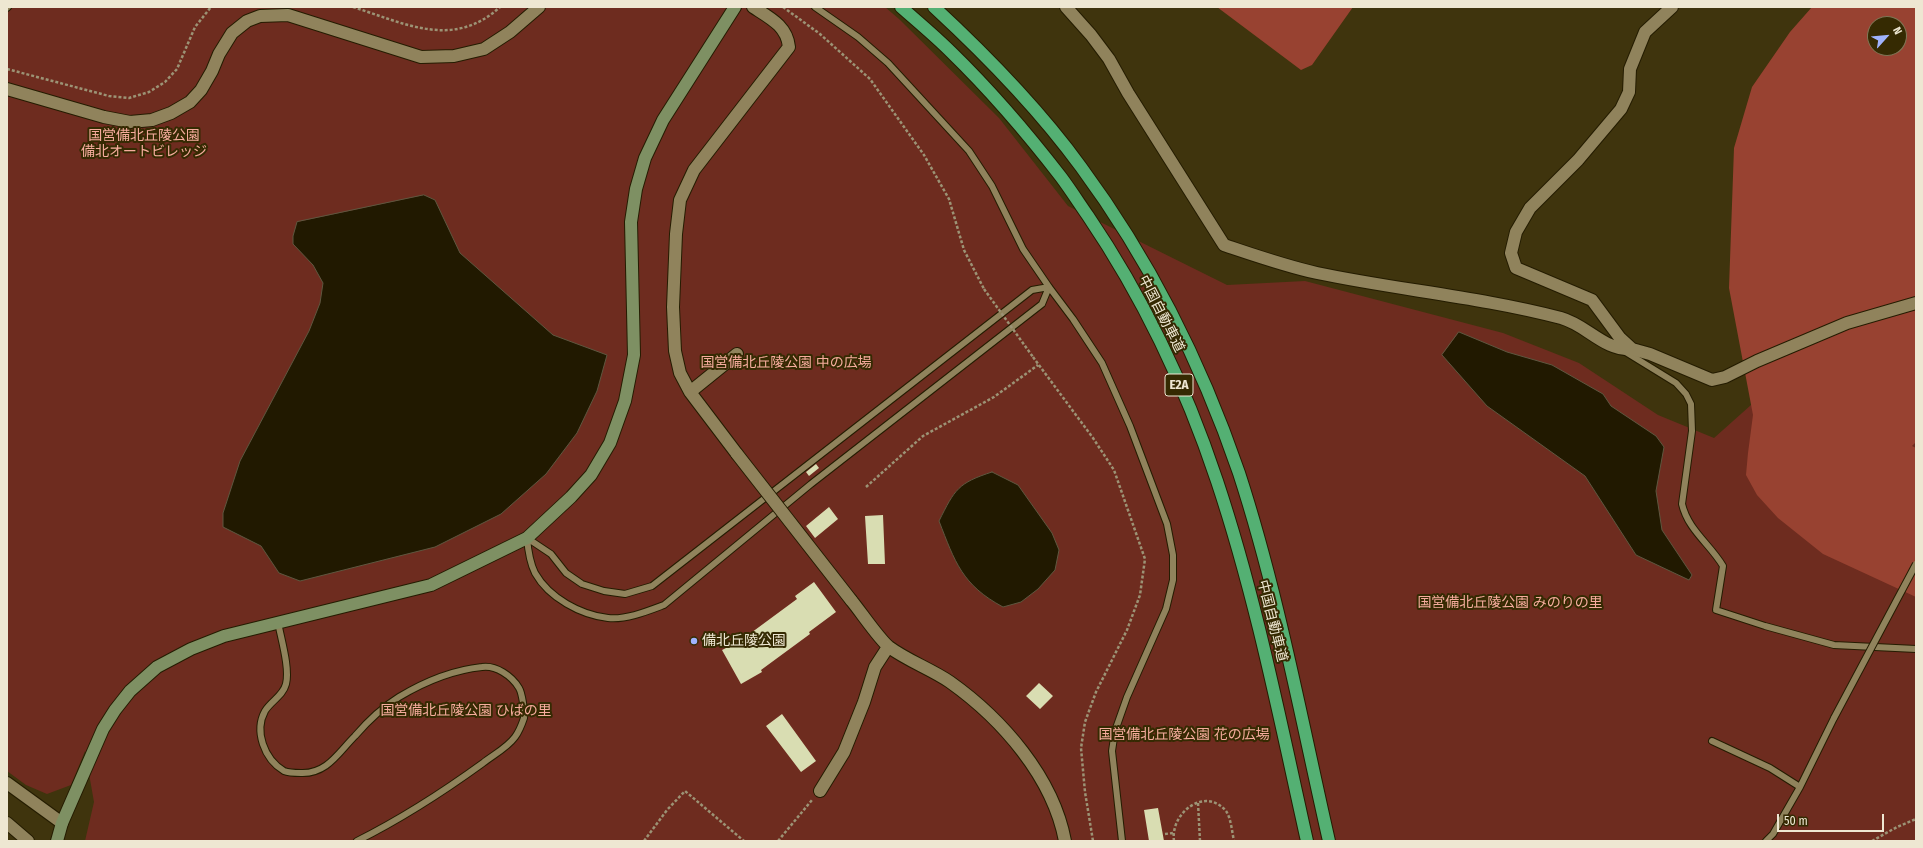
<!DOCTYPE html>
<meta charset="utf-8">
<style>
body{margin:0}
#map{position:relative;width:1923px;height:848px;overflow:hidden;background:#3f340d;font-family:"Fira Sans Condensed",sans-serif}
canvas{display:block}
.frame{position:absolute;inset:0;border:8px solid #eee7d2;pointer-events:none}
.north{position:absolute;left:1867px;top:16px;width:40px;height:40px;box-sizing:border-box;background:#352a02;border:1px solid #7f7655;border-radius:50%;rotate:63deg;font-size:11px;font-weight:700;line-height:16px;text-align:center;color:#eee7d2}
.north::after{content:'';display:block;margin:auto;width:14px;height:18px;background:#a0b3fd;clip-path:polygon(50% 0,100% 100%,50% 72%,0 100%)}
.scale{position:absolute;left:1777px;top:814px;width:107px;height:18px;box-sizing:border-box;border:2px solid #eee7d2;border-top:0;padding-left:5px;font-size:12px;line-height:14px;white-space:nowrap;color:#eee7d2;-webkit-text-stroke:3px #352a02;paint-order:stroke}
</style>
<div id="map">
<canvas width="1923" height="848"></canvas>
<div class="frame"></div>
<div class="north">N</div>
<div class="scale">50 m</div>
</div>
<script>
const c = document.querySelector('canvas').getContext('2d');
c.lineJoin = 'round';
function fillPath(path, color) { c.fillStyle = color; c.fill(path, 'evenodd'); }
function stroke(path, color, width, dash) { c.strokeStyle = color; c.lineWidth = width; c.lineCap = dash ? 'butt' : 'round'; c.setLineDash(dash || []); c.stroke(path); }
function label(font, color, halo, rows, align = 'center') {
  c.font = font + ' "Fira Sans Condensed","Noto Sans JP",sans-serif'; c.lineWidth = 4; c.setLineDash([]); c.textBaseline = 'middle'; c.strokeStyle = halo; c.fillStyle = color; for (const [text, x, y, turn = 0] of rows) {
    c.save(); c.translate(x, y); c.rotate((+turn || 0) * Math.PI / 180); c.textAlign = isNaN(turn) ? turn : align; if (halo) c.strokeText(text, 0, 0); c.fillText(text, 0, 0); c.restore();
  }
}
const green = new Path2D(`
 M7 7H885L899 19 999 118 1068 206 1227 285 1305 281 1503 333 1579 363 1658 415 1714 438 1788 372 1916 311V841H85L94 802 85 751 71 785 47 794 26 785 7 771Z`);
const forest = new Path2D(`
 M1217 7H1353L1312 65 1301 70Z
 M1812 7H1916V442L1912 446 1916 448V597L1823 554 1778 518 1757 495 1746 475 1748 453 1753 415 1729 288 1734 148 1752 87 1790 32ZM1875 24H1899V48H1875Z`);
const water = new Path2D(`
 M424 195 435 200 460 253 553 335 607 355 597 391 577 433 546 474 501 514 435 547 300 581 279 573 261 546 223 527V513L240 461 309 331 320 303 323 283 313 265 293 244V236L297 222Z
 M1459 332 1507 352 1552 365 1603 394 1611 406 1656 436 1664 447 1656 491 1662 530 1692 575 1689 580 1636 555 1585 476 1487 406 1442 355Z
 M992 472 1018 485 1052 533 1059 550 1055 570 1038 589 1021 602 1003 607C962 585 955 562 939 521 955 489 958 483 992 472Z`);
const building = new Path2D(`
 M816 464 819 468 809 476 806 472Z
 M829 507 838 519 815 538 806 526Z
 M883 515 885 564H868L865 516Z
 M814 582 836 612 809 632 810 634 761 670 762 672 741 684 722 650 740 641 797 599 795 596Z
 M1039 683 1053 696 1040 709 1026 696Z
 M782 714 816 761 801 772 766 726Z
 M1158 808 1164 841H1149L1144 810Z`);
const path = new Path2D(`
 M353 7C404 23 453 50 500 7
 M783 7 820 34 870 79 924 155 949 199 964 250 984 289
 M7 69 109 96 129 98 149 92 165 82 177 69 195 27 211 7
 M1033 357 1093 438 1114 470 1145 559 1140 595 1127 630 1096 692 1085 722 1081 748 1085 792 1093 841
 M866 487 923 436 994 397 1038 365
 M1198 803 1200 841
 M1165 834 1173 833
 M644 841 667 810 685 791 744 841
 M778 841 812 800
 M1174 841C1170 813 1205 786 1226 811 1231 818 1232 832 1234 841
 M1872 841 1897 827 1916 819`);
const lane = new Path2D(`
 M815 7 858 37 888 63 969 151 992 186 1023 249 1049 287 1073 319 1102 363 1130 426 1167 524 1173 555V580L1166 609 1127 697 1115 731 1112 751 1122 841
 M7 8 8 7
 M1624 351 1676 383 1686 394 1691 404 1692 431 1682 504C1688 530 1710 544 1723 566L1716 610 1765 626 1834 645 1916 649
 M527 538C528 550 530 563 535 573 549 598 581 615 608 618 626 620 648 611 664 605L811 484 1042 304 1049 287
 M527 538 551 554 566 573 582 584 604 591 625 594 652 586 1032 290 1049 287
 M278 622C281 639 290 668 286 684 283 696 271 701 265 711 254 731 264 759 284 771 289 773 295 773 301 773 327 774 338 753 355 736 367 722 383 707 399 697 424 682 453 670 482 667 496 665 512 676 519 688 522 693 525 712 524 718 522 724 518 733 515 737 507 748 493 755 483 763 443 792 401 819 357 841
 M1712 741 1770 768 1800 787
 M1766 841 1773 834 1800 787 1834 718`);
const street = new Path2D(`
 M1066 7 1091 35 1109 59 1128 93 1224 245C1254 255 1285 266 1317 273 1398 290 1481 297 1561 318 1587 325 1604 351 1632 349L1620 338 1592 300 1516 268 1511 253 1516 232 1530 208 1578 160 1621 109 1629 92 1630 69 1645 32 1672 7
 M7 89 104 117 130 122 152 120 171 113 190 102 201 90 212 71 219 54 232 33 247 21 260 16 288 15 421 57 454 56 484 49 510 32 539 7
 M1632 349 1650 354 1712 380 1725 377 1757 361 1847 323 1916 303
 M690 392 737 354
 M737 454 690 392 680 373 675 351 673 307 676 234 680 200 694 170 789 47C787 26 770 18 753 7
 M851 600C861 612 879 639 889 647 908 661 931 669 950 682 1002 719 1053 777 1065 841
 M7 783 62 823
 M820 791 844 752 864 702 875 667 888 647
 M7 823 28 841`);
const secondary = new Path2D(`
 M57 841 62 823 103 729 115 710 130 691 157 667 191 649 224 636 431 585 527 538 571 497 591 475 610 443 625 401 634 355 631 222 636 189 645 158 663 120 735 7`);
const highway = new Path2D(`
 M901 7C918 22 935 36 951 52 990 90 1027 133 1061 177 1070 189 1079 203 1088 216 1143 297 1186 388 1217 481 1256 598 1280 720 1307 841
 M934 7C987 56 1038 108 1081 167 1149 259 1202 365 1239 473 1278 593 1301 718 1329 841`);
const pathBridge = new Path2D(`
 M984 289 1033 357`);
const laneBridge = new Path2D(`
 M1834 718 1916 564`);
const streetBridge = new Path2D(`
 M737 454 851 600`);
const markers = [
 [694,641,4,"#a0b3fd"]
];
const shields = [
 [1179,385,28]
];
const shieldNames = [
 ["E2A",1179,385]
];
const parkNames = [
 ["国営備北丘陵公園",144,136],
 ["備北オートビレッジ",144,152],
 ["国営備北丘陵公園 中の広場",786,363],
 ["国営備北丘陵公園 みのりの里",1510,603],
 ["国営備北丘陵公園 ひばの里",466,711],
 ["国営備北丘陵公園 花の広場",1184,735]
];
const streetNames = [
 ["中国自動車道",1161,314,63],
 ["中国自動車道",1272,621,76]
];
const poiNames = [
 ["備北丘陵公園",702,641]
];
fillPath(green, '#6e2c1f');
fillPath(forest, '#984231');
fillPath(water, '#211900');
stroke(water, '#5e573f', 1);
fillPath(building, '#d9ddb2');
stroke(lane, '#241c01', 8);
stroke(street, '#241c01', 14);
stroke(secondary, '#241c01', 14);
stroke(highway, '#241c01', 14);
stroke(path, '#9c9375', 2.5, [3, 2]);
stroke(lane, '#90835c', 6);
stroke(street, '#90835c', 12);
stroke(secondary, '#7e9063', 12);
stroke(highway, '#54b073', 12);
stroke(laneBridge, '#241c01', 8, []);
stroke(streetBridge, '#241c01', 14, []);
stroke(pathBridge, '#9c9375', 2.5, [3, 2]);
stroke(laneBridge, '#90835c', 6);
stroke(streetBridge, '#90835c', 12);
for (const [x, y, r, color] of markers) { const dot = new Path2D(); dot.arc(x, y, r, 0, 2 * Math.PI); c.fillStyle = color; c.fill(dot); stroke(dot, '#352a02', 1.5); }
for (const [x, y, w] of shields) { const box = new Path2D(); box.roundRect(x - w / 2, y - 11, w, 22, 3); c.fillStyle = '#352a02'; c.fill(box); stroke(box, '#eee7d2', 1); }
label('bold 13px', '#eee7d2', null, shieldNames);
label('14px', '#f6ac9d', '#352a02', parkNames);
label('14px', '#eee7d2', '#352a02', streetNames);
label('14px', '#eee7d2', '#352a02', poiNames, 'left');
</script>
